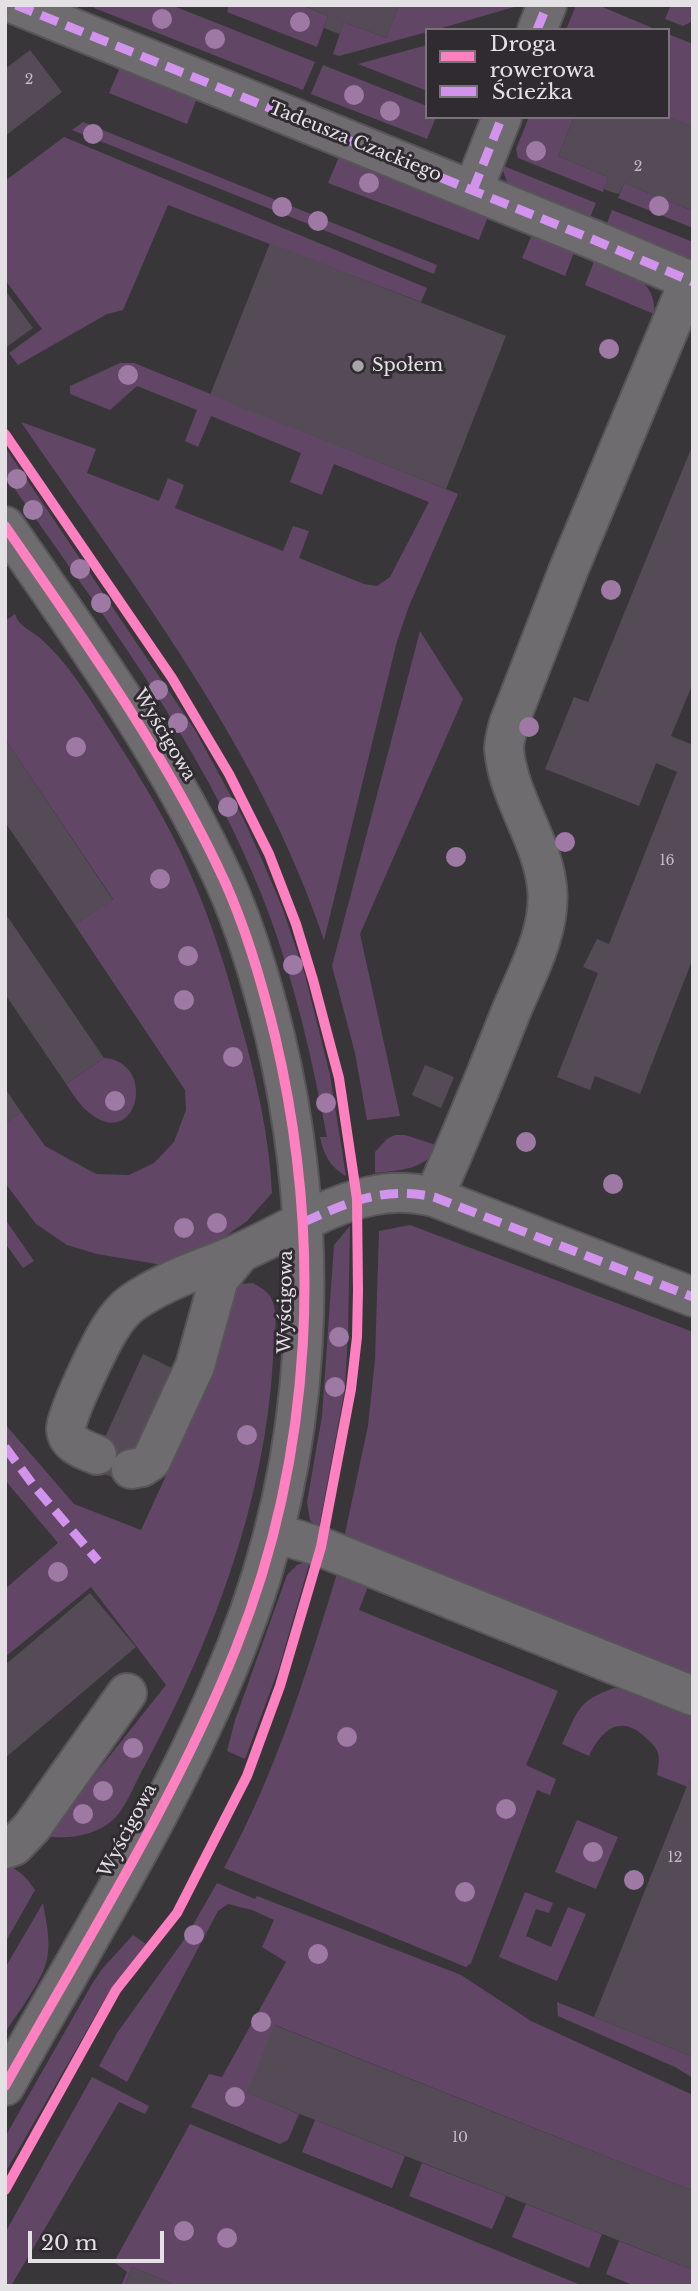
<!DOCTYPE html>
<meta charset="utf-8">
<style>
body{margin:0}
#map{position:relative;width:698px;height:2291px;overflow:hidden;background:#39363a;font-family:"Libre Baskerville",serif}
canvas{display:block}
.frame{position:absolute;inset:0;border:7px solid #e4e1e5;pointer-events:none}
.legend{position:absolute;left:425px;top:28px;width:245px;height:91px;box-sizing:border-box;background:#302b31;border:2px solid #787479;margin:0;padding:9px 12px;list-style:none;font-size:21px;color:#e4e1e5}
.legend li{display:flex;align-items:center;gap:14px;height:35px}
.legend b{width:35px;border:2px solid #787479}
.scale{position:absolute;left:28px;top:2231px;width:136px;height:32px;box-sizing:border-box;border:4px solid #e4e1e5;border-top:0;padding-left:9px;font-size:21px;line-height:24px;white-space:nowrap;color:#e4e1e5;-webkit-text-stroke:5px #302b31;paint-order:stroke}
</style>
<div id="map">
<canvas width="698" height="2291"></canvas>
<div class="frame"></div>
<ul class="legend">
<li><b style="height:9px;background:#ff80c0"></b>Droga rowerowa</li>
<li><b style="height:9px;background:#d193ec"></b>Ścieżka</li>
</ul>
<div class="scale">20 m</div>
</div>
<script>
const c = document.querySelector('canvas').getContext('2d');
c.lineJoin = 'round';
function fillPath(path, color) { c.fillStyle = color; c.fill(path, 'evenodd'); }
function stroke(path, color, width, dash) { c.strokeStyle = color; c.lineWidth = width; c.lineCap = dash ? 'butt' : 'round'; c.setLineDash(dash || []); c.stroke(path); }
function label(font, color, halo, rows, align = 'center') {
  c.font = font + ' "Libre Baskerville",serif'; c.lineWidth = 6; c.setLineDash([]); c.textBaseline = 'middle'; c.strokeStyle = halo; c.fillStyle = color; for (const [text, x, y, turn = 0] of rows) {
    c.save(); c.translate(x, y); c.rotate((+turn || 0) * Math.PI / 180); c.textAlign = isNaN(turn) ? turn : align; if (halo) c.strokeText(text, 0, 0); c.fillText(text, 0, 0); c.restore();
  }
}
const green = new Path2D(`
 M95 5H171L315 62 303 90 94 8Z
 M229 5H302L328 16 317 47 227 12Z
 M399 5H521L435 30H427V32L339 56 333 54 344 22 386 38Z
 M576 5H598L657 30H566Z
 M671 5H693V21L683 26 665 19Z
 M668 34 693 44V127L668 117Z
 M427 45V91L358 64Z
 M121 65 197 98 187 124 109 93Z
 M323 65 427 106V117H436L427 139 311 94Z
 M529 117H574L558 156 608 177 603 192 518 158 516 149Z
 M83 122 437 265 434 274 72 130Z
 M64 137 427 288 421 302 168 205 123 310 107 314 18 365 9 353 42 329 5 280V181Z
 M339 157 373 172 379 167 490 211 479 240 328 183Z
 M501 165 596 203 588 222 508 185Z
 M624 183 693 211V228L618 198Z
 M612 210 693 242V264L605 229Z
 M534 230 576 247 565 276 522 258Z
 M596 256C621 268 658 279 654 314L585 285Z
 M120 363H134L458 494 409 606 397 641 324 940C260 748 134 587 21 422L96 449 87 473 159 501 168 478 184 485 175 508 283 551 293 526 309 531 299 558 364 584 377 586 390 577 429 502 334 464 322 495 290 482 301 453 211 416 198 447 185 441 197 410 137 386 110 410 70 394V386Z
 M5 447 195 730 243 818 260 855 282 907 305 975 330 1075 346 1176C330 1167 324 1155 320 1137H327C311 1053 292 970 260 891 200 740 97 608 5 475Z
 M15 614C19 627 31 630 41 639 65 660 85 691 102 718 130 761 158 805 180 851 206 905 225 963 240 1021 256 1078 269 1134 272 1193L247 1221 186 1264 168 1266 97 1254 67 1245 36 1224 5 1183V1123L21 1112 45 1146 96 1174 129 1175 154 1163 174 1142 186 1110 185 1090 75 925 113 899 5 739V621Z
 M420 631 463 699 360 934 400 1116 367 1120 355 1053 332 966Z
 M104 1058C159 1062 137 1156 86 1110 78 1103 72 1092 66 1084Z
 M395 1135H405L439 1146C425 1170 401 1170 375 1173V1152L387 1139Z
 M5 1219 34 1261 23 1268 5 1243Z
 M410 1225 693 1332V1683L344 1538 368 1426 375 1360 379 1231Z
 M350 1226 348 1335 345 1388 319 1528 310 1520 307 1502 322 1416 334 1245Z
 M253 1283C260 1287 269 1292 272 1300 279 1317 274 1341 273 1359 265 1503 212 1641 144 1767 136 1781 126 1807 115 1818 98 1835 68 1840 46 1836L166 1685 91 1587 5 1657V1589L58 1543 5 1480V1424L74 1504 141 1530 216 1367 234 1290 241 1284Z
 M310 1561 279 1668 245 1759 227 1751 235 1720 287 1575 297 1565Z
 M338 1570 370 1581 359 1610 558 1691 526 1765 556 1779 550 1795 537 1790 471 1963 466 1967 224 1868C276 1773 307 1672 338 1570Z
 M614 1688 626 1689 693 1714V1773L688 1787 657 1775C658 1768 660 1760 658 1753 656 1746 649 1741 644 1736 619 1714 601 1731 589 1756L562 1744C578 1711 577 1701 614 1688Z
 M577 1820 618 1837 596 1889 555 1872Z
 M5 1865C19 1869 27 1878 35 1890L5 1943Z
 M217 1883 255 1899 257 1896 461 1975 531 2021 693 2095V2191L275 2025 248 2093 299 2114 288 2140 280 2144 191 2107 209 2074 222 2077 286 1962 262 1947 274 1920 252 1910 228 1904 218 1911 127 2082 99 2066 117 2033 186 1937Z
 M525 1892 553 1903 549 1913 536 1909 526 1936 551 1947 568 1907 586 1914 557 1981 499 1957Z
 M43 1903C46 1921 51 1941 47 1959 42 1982 18 2012 5 2033V1968Z
 M133 1935 146 1944 109 1992 5 2173V2137L92 1984 102 1969Z
 M557 2002 693 2057V2078L675 2067 558 2016Z
 M92 2077 149 2106 145 2114 119 2102 11 2286H5V2233Z
 M315 2120 405 2156 392 2188 302 2152Z
 M190 2124 583 2286H178L132 2267 125 2286H121L127 2272 114 2262Z
 M422 2163 506 2196 492 2229 409 2196Z
 M526 2204 602 2234 589 2268 512 2237Z
 M619 2241 693 2270V2286H635L606 2274Z`);
const building = new Path2D(`
 M303 5H399L386 38 344 22 340 34 331 31 324 28 328 16Z
 M30 50 62 92 5 136V69Z
 M574 117H669L693 127V211L624 183 619 194 611 192 604 189 608 177 558 156Z
 M270 243 506 336 446 489 210 395Z
 M5 290 33 328 5 348Z
 M693 444V683L671 736 693 745V958L640 1094 595 1076 590 1090 557 1077 598 973 583 967 597 939 609 944 677 772 656 763 639 806 545 769 574 697 588 702Z
 M5 739 113 900 75 925 5 822Z
 M5 913 104 1058 66 1084 5 994Z
 M425 1065 454 1077 441 1108 412 1095Z
 M5 1088 21 1112 5 1123Z
 M143 1354 176 1370 125 1483 91 1468Z
 M90 1593 136 1647 5 1758V1665Z
 M693 1771V2057L594 2017Z
 M274 2025 693 2191V2270L247 2093Z
 M132 2267 178 2286H125Z`);
const minor = new Path2D(`
 M16 5 592 239 693 282
 M537 30 547 5
 M473 190 502 117
 M5 526C84 640 167 755 225 882 247 931 262 983 275 1036 323 1239 314 1453 236 1648 175 1801 85 1942 5 2086
 M434 1197C461 1136 486 1075 510 1014 526 975 552 930 547 887 542 839 508 797 504 749 504 741 507 731 509 723L568 571 689 281
 M97 1455C85 1450 67 1445 66 1429 66 1414 101 1342 111 1327 116 1319 125 1308 132 1303 164 1280 203 1269 239 1253 281 1235 326 1205 371 1196 391 1191 413 1192 434 1197L693 1297
 M131 1469 142 1467 151 1461 195 1366 219 1279 241 1252
 M275 1533 321 1547 693 1696
 M5 1849 14 1846 32 1827 127 1693`);
const quiet = new Path2D(`
 M16 5 592 239 693 282
 M537 30 547 5
 M473 190 502 117
 M304 1222C349 1202 383 1186 434 1197L693 1297
 M5 1447 34 1486 98 1561`);
const cycleway = new Path2D(`
 M5 434 172 678 229 774 269 854 296 924 313 980 339 1078 357 1199 358 1291 357 1337 351 1389 321 1547 280 1686 247 1776 177 1913 116 1990 5 2190
 M5 526C84 640 167 755 225 882 247 931 262 983 275 1036 323 1239 314 1453 236 1648 175 1801 85 1942 5 2086`);
const trees = [
 [162,19],
 [300,22],
 [215,39],
 [354,95],
 [390,111],
 [93,134],
 [536,151],
 [369,183],
 [659,206],
 [282,207],
 [318,221],
 [609,349],
 [128,375],
 [17,479],
 [33,510],
 [80,569],
 [611,590],
 [101,603],
 [158,690],
 [178,723],
 [529,727],
 [76,747],
 [228,807],
 [565,842],
 [456,857],
 [160,879],
 [188,956],
 [293,965],
 [184,1000],
 [233,1057],
 [115,1101],
 [326,1103],
 [526,1142],
 [613,1184],
 [217,1223],
 [184,1228],
 [339,1337],
 [335,1387],
 [247,1435],
 [58,1572],
 [347,1737],
 [133,1748],
 [103,1791],
 [506,1809],
 [83,1814],
 [593,1852],
 [634,1880],
 [465,1892],
 [194,1935],
 [318,1954],
 [261,2022],
 [235,2097],
 [184,2231],
 [227,2238]
];
const markers = [
 [358,366,7,"#a8a5a9"]
];
const numberNames = [
 ["2",29,80],
 ["2",638,167],
 ["16",667,861],
 ["12",675,1858],
 ["10",460,2138]
];
const streetNames = [
 ["Tadeusza Czackiego",355,142,22],
 ["Wyścigowa",164,735,59],
 ["Wyścigowa",286,1302,-89],
 ["Wyścigowa",128,1831,-62]
];
const poiNames = [
 ["Społem",372,366]
];
fillPath(green, '#614666');
fillPath(building, '#544b56');
stroke(minor, '#575558', 42);
stroke(minor, '#6e6c6f', 38);
stroke(quiet, '#d193ec', 9, [18, 9]);
stroke(cycleway, '#ff80c0', 10);
c.fillStyle = '#9d79a4';
for (const [x, y] of trees) { c.beginPath(); c.arc(x, y, 10, 0, 2 * Math.PI); c.fill(); }
for (const [x, y, r, color] of markers) { const dot = new Path2D(); dot.arc(x, y, r, 0, 2 * Math.PI); c.fillStyle = color; c.fill(dot); stroke(dot, '#302b31', 2.5); }
label('14px', '#c0bcc1', null, numberNames);
label('18px', '#e4e1e5', '#302b31', streetNames);
label('18px', '#e4e1e5', '#302b31', poiNames, 'left');
</script>
